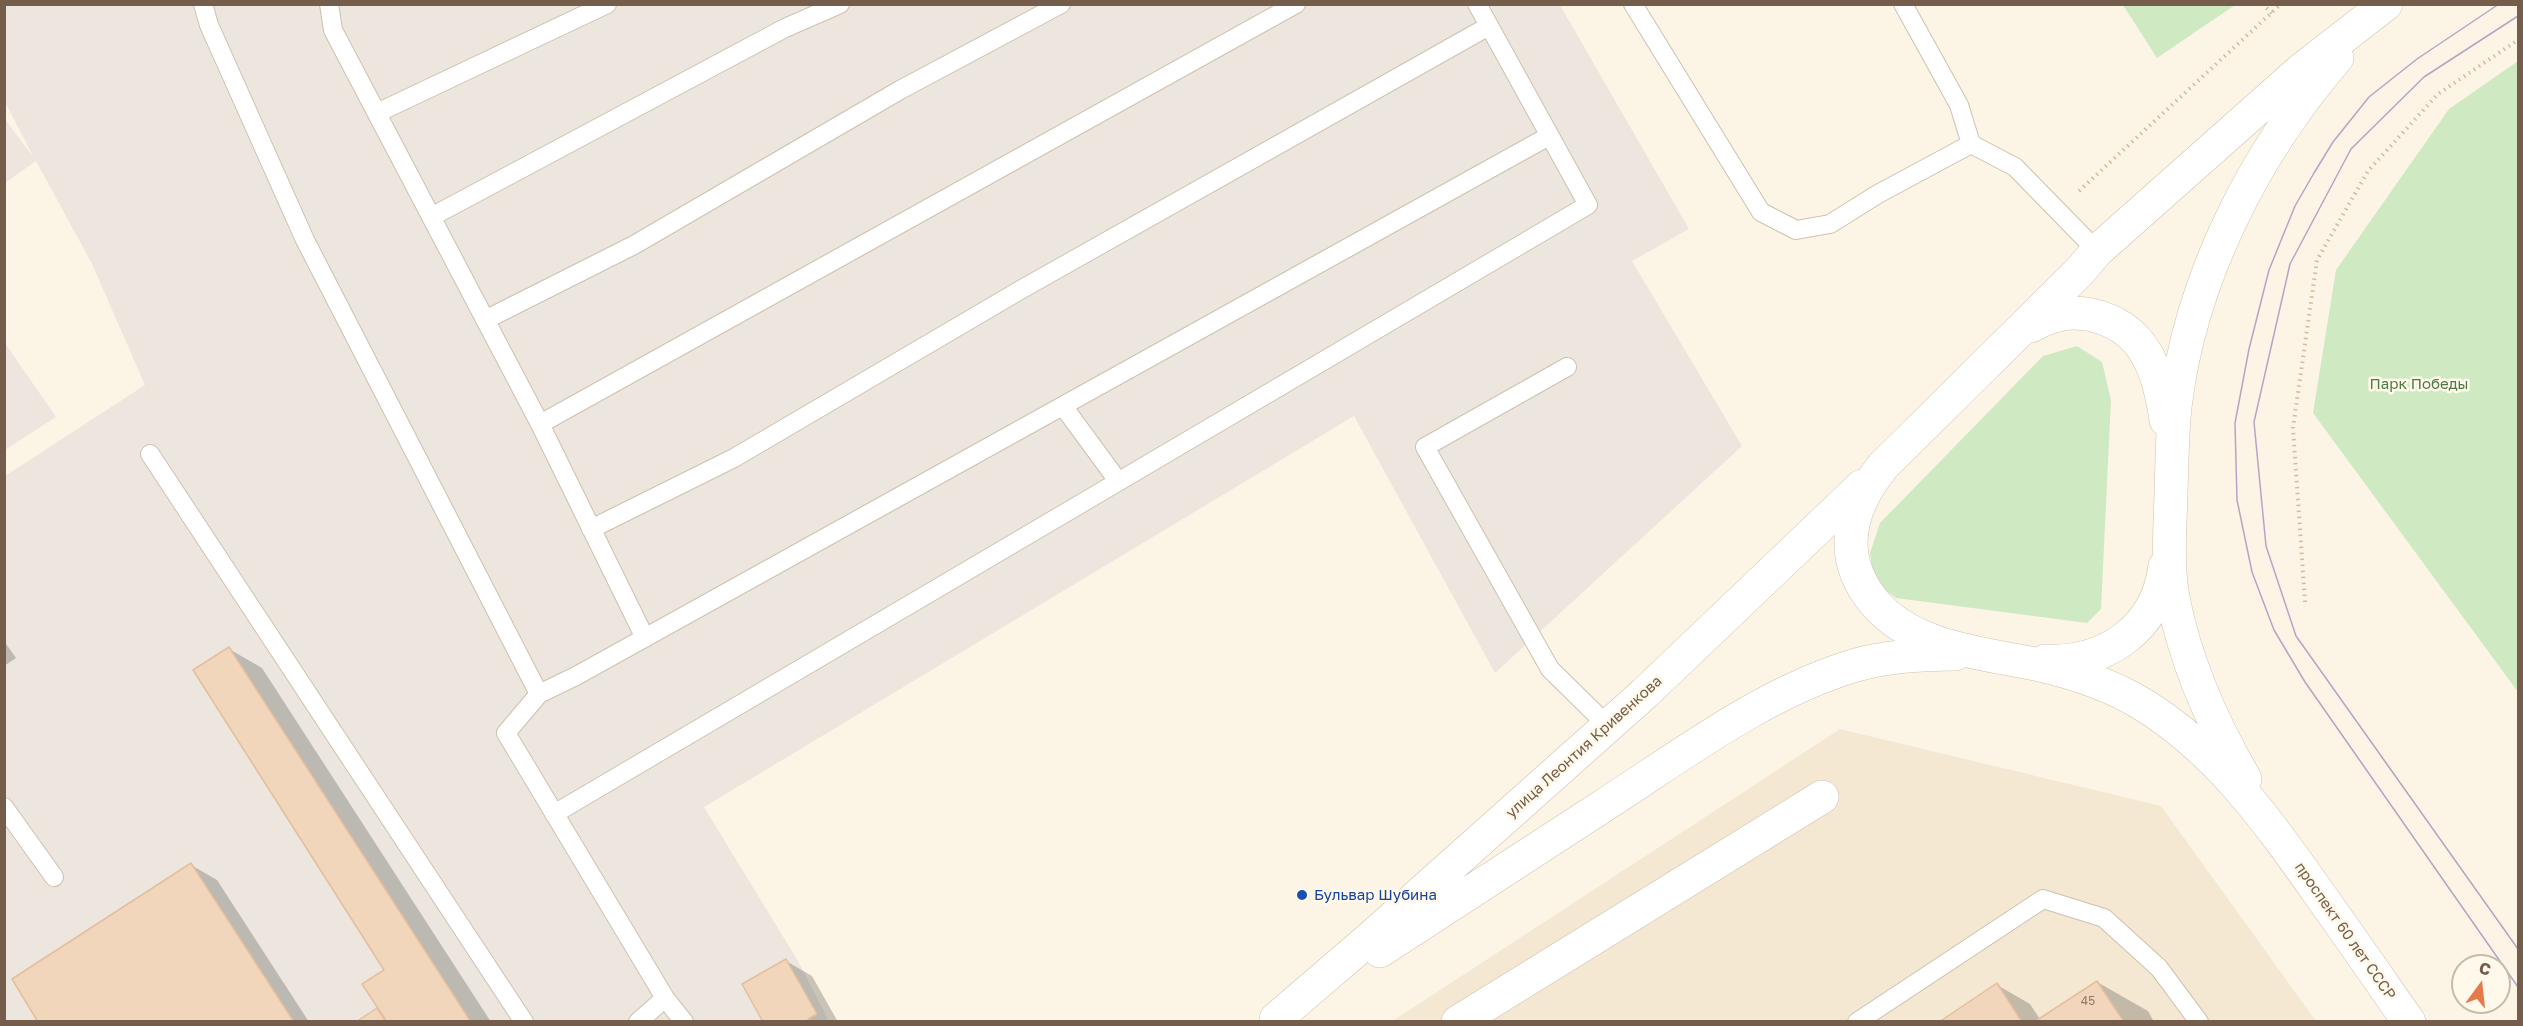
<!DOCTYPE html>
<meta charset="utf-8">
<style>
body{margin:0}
#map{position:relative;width:2523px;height:1026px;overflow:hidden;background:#fcf5e5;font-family:"Golos Text",sans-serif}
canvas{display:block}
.frame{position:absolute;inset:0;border:6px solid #745d4a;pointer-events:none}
.north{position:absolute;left:2451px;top:954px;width:60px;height:60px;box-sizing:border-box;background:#fff9eb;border:2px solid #c7bbab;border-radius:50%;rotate:15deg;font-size:16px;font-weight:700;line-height:24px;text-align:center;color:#745d4a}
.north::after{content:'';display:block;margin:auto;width:21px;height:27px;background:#e57b4b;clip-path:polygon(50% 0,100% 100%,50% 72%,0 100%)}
</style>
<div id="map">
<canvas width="2523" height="1026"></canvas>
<div class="frame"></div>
<div class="north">С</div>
</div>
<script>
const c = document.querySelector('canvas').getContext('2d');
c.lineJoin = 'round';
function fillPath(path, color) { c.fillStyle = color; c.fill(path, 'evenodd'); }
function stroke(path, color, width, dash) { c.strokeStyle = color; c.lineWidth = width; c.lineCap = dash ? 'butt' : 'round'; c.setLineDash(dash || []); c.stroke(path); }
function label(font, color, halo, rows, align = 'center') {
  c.font = font + ' "Golos Text",sans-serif'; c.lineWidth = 5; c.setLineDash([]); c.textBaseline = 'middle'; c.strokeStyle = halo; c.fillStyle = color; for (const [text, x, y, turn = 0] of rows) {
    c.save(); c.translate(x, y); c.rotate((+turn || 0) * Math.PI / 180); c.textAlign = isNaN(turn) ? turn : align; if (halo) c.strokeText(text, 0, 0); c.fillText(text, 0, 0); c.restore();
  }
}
const residential = new Path2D(`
 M1840 729 2161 806 2316 1021 1391 1022Z`);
const industrial = new Path2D(`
 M5 5H1560L1689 229 1632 261 1742 446 1495 673 1354 416 704 807 798 961 829 1021H5V476L145 385 92 264 36 161 5 183 4 118 34 158 5 102Z
 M5 343 56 417 5 450H4Z`);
const green = new Path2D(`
 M2123 5H2235L2157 58Z
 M2518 61V692L2313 413 2336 270 2449 109Z
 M2077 346 2102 362 2111 400 2101 609 2087 623 1896 598 1874 582 1870 553 1880 523 2043 356Z`);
const shadow = new Path2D(`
 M4 641 16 658 4 666Z
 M229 649 262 668 491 1022H359L377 1010 384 1014 386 970Z
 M191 865 217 880 309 1022H41Z
 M786 961 812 976 838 1022H765Z
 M2097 982 2148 1011 2154 1022H1942L1997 985 2030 1004 2040 1019Z`);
const building = new Path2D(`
 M229 647 471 1022H387L362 984 384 970 193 670Z
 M191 863 294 1022H38L12 979Z
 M786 959 817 1014 808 1019 810 1022H763L742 984Z
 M2097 981 2124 1022H2034Z
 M1997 983 2022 1022H1939Z
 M377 1008 386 1022H356Z`);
const path = new Path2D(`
 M2262 4 2272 13
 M2079 191 2281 4
 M2305 602 2293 428 2317 260 2368 171 2438 94 2518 40`);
const lane = new Path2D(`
 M203 4 209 25 305 240 539 694 506 733 665 998 684 1022
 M329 4 333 30 540 424
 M1633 4 1761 212 1796 230 1830 224 1878 194 1971 144
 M1903 4 1959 105 1971 144 2015 167 2097 251
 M377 113 607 4
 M431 217 785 28 840 4
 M485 320 634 245 900 90 1061 4
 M1567 367 1425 447 1550 669 1608 726
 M1063 406 1118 481
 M150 454 524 1022
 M591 529 734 458 1022 289 1489 26
 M645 638 540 424 1296 4
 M539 694 576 676 1549 136
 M4 807 54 877
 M554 814 1588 205 1477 4
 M638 1022 665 998
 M1857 1022 2043 899 2104 918 2159 968 2199 1022`);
const street = new Path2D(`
 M1458 1022 1822 797`);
const secondary = new Path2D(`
 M2386 4 2301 70 2097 251 2080 271 1883 466C1849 508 1836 556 1874 602 1914 650 1987 653 2044 666 2077 674 2113 686 2142 704 2218 750 2270 824 2320 895 2350 937 2379 979 2409 1022
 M2031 326C2050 315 2069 310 2092 315 2145 327 2159 371 2166 420
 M2045 661C2106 664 2157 629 2165 566
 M2245 779C2213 724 2185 660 2173 598 2167 565 2170 527 2171 494 2172 465 2172 436 2175 407 2190 280 2254 154 2337 58
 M1380 951C1456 902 1531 853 1606 804 1685 753 1765 692 1856 665 1889 656 1922 654 1955 654
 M1276 1019 1368 940 1645 693 1862 486`);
const tram = new Path2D(`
 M2499 4 2417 59 2369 97 2333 142 2314 173 2295 206 2269 270 2249 349 2235 423 2237 500 2252 572 2274 630 2305 682 2518 987
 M2518 16 2424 77 2351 149 2290 264 2254 422 2266 546 2296 636 2518 949`);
const markers = [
 [1302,895,6,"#1a4fb4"]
];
const numberNames = [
 ["45",2088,1001]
];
const parkNames = [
 ["Парк Победы",2419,384]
];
const streetNames = [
 ["улица Леонтия Кривенкова",1584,747,-42],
 ["проспект 60 лет СССР",2345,931,55]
];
const transitNames = [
 ["Бульвар Шубина",1314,895]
];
fillPath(residential, '#f4e8d3');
fillPath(industrial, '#ece6df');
fillPath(green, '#cfe9c3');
fillPath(shadow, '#0003');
fillPath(building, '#f1d6bc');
stroke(building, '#e4be9d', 1.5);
stroke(lane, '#cfc0ae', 20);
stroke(street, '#cfc0ae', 34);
stroke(secondary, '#d2c0ab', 34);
stroke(path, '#d6ba9f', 4, [1.5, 4.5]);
stroke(lane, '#fff', 18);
stroke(street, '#fff', 33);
stroke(secondary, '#fff', 33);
stroke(tram, '#b9a3c5', 1.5);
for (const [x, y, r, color] of markers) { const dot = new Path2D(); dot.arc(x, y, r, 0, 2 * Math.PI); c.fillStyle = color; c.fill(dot); stroke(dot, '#fff9eb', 2); }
label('12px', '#937b66', null, numberNames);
label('15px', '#4d7a42', '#fff9eb', parkNames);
label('15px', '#745d4a', '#fff9eb', streetNames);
label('15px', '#164399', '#fff9eb', transitNames, 'left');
</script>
